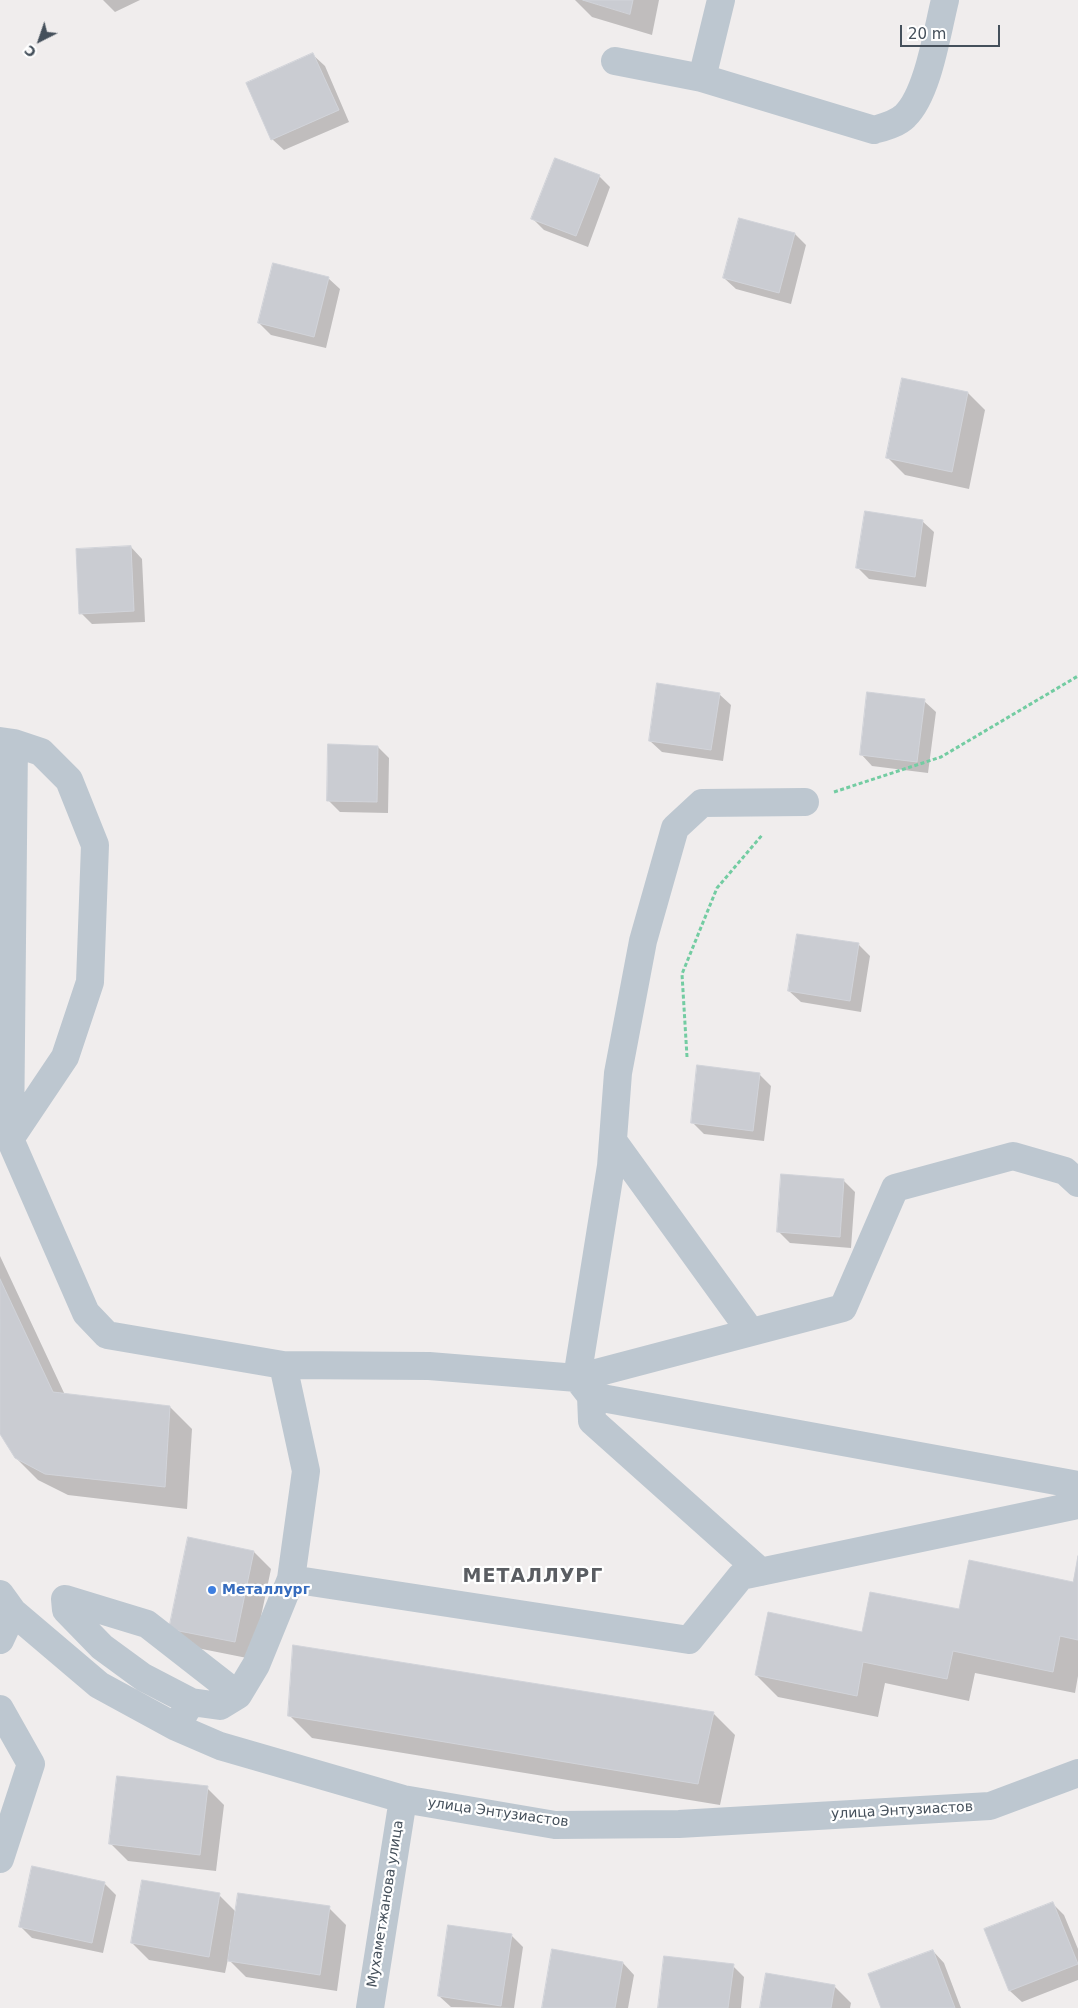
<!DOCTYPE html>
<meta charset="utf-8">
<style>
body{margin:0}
#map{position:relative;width:1078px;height:2008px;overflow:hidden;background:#f0eded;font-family:"DejaVu Sans",sans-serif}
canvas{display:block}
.north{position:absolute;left:15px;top:15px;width:50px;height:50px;-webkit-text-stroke:4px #fff;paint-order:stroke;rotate:221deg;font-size:14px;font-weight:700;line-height:20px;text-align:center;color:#45505b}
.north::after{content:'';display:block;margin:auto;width:18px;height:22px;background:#45505b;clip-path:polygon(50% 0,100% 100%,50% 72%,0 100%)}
.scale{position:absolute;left:900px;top:25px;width:100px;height:22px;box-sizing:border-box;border:2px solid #45505b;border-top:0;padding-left:6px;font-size:15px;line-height:18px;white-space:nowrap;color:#45505b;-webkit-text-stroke:4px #fff;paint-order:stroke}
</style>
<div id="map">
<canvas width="1078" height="2008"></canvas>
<div class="north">С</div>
<div class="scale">20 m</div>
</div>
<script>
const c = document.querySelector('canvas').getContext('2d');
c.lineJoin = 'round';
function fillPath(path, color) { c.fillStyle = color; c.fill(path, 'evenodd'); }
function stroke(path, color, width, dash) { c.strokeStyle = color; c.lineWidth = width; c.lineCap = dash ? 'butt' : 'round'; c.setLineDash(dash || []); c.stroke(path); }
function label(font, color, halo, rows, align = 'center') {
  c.font = font + ' "DejaVu Sans",sans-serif'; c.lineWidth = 4.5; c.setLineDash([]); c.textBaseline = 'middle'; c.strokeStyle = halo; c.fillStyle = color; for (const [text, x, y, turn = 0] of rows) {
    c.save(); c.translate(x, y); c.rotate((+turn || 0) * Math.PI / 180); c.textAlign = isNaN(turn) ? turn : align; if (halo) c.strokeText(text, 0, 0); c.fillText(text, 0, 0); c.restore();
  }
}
const shadow = new Path2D(`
 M103 0H140L115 12Z
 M575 0H659L652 35 592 17Z
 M313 55 325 66 349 122 284 150 272 139Z
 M599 176 610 187 588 247 544 230 533 219Z
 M740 219 795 234 806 245 791 304 736 289 724 278Z
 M328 278 340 289 326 348 271 335 259 323Z
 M903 380 968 393 985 410 969 489 905 475 888 458Z
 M922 521 934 532 926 587 869 579 858 568Z
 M131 547 142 559 145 622 92 624 81 613Z
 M719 694 731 705 723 761 662 752 650 741Z
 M924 701 936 712 928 773 872 766 861 754Z
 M378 747 389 758 388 813 340 812 328 800Z
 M859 945 870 956 861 1012 801 1002 789 991Z
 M759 1074 771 1086 764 1141 704 1134 692 1122Z
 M843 1180 855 1192 851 1248 790 1243 778 1231Z
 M0 1256 65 1395 170 1407 192 1429 187 1509 68 1495 38 1480 16 1458 0 1431Z
 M254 1552 271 1569 252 1659 187 1646 170 1629Z
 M1078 1562V1676L1075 1693 975 1673 969 1701 885 1683 878 1717 778 1697 756 1675 863 1633 1074 1583Z
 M713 1713 735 1735 720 1805 312 1738 290 1716Z
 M207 1788 224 1805 216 1871 128 1861 111 1844Z
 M104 1883 116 1895 103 1953 32 1938 21 1927Z
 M219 1895 236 1912 329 1908 346 1925 337 1991 246 1977 228 1959 225 1973 149 1960 132 1943Z
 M1053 1904 1064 1915 1078 1949V1980L1022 2002 1010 1991 986 1930Z
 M511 1935 523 1947 514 2008 451 2007 439 1996Z
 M933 1951 944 1963 961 2008H882Z
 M623 1963 634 1975 628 2008H543Z
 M733 1966 744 1977 741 2008H659Z
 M834 1986 851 2003 850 2008H762Z`);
const building = new Path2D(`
 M583 0H633L630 14Z
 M313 53 339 110 271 140 246 83Z
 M555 158 600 175 576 236 531 219Z
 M739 218 795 233 779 293 723 278Z
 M273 263 329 277 314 337 258 323Z
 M902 378 968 392 952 472 886 458Z
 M865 511 923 520 915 577 856 568Z
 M131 546 134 611 79 614 76 549Z
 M657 683 720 693 711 750 649 741Z
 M867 692 925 699 917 762 860 755Z
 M328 744 378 746 377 802 327 801Z
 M797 934 859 943 850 1001 788 991Z
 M697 1065 760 1073 753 1131 691 1123Z
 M781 1174 844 1179 840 1237 777 1232Z
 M0 1279 53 1392 170 1406 165 1487 45 1474 15 1458 0 1434Z
 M188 1537 254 1551 235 1642 169 1629Z
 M1078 1556V1640L1060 1636 1053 1672 953 1651 947 1679 863 1662 857 1696 755 1675 768 1612 862 1632 870 1592 959 1609 969 1560 1073 1582Z
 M293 1645 714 1712 698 1784 288 1716Z
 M117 1776 208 1786 200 1855 109 1844Z
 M32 1866 105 1882 92 1943 19 1927Z
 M142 1880 220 1893 209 1957 131 1943Z
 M238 1893 330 1906 320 1975 228 1961Z
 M1053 1902 1078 1964 1009 1991 984 1929Z
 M448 1925 512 1934 501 2006 438 1996Z
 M552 1949 623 1962 615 2008H542Z
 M933 1950 955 2008H881L868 1974Z
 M664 1956 734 1964 728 2008H658Z
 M766 1973 835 1985 831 2008H760Z`);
const path = new Path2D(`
 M834 792 941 757 1078 676
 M687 1057 682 974 717 888 763 834`);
const minor = new Path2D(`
 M615 61 702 78 721 0
 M702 78 874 130C884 127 897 124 905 116 928 94 937 32 945 0
 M0 741 14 743 10 1139 86 1313 107 1335 283 1365 306 1471 291 1579 256 1665 238 1695 220 1706 191 1702 176 1727
 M10 1139 65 1057 90 982 95 845 69 780 41 752 14 743
 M613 1141 751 1332
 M1078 1183 1065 1171 1013 1156 895 1188 843 1308 577 1378 591 1396 1078 1485
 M283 1365 429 1366 577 1378 611 1166 618 1073 643 941 675 828 702 803 805 802
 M591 1396 592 1421 761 1572
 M291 1579 689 1640 741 1576 1078 1505
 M0 1594 13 1612 99 1685 176 1727 220 1746 403 1799 555 1825 679 1824 990 1806 1078 1773
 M0 1640 13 1612
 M191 1702 143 1677 102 1647 66 1610 65 1599 147 1624 238 1695
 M0 1709 31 1764 0 1859
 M370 2008 403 1799`);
const markers = [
 [212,1590,5,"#3f7fe0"]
];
const shopNames = [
 ["Металлург",222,1590]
];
const streetNames = [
 ["улица Энтузиастов",902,1811,-3],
 ["улица Энтузиастов",498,1813,8],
 ["Мухаметжанова улица",386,1904,-81]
];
const districtNames = [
 ["МЕТАЛЛУРГ",533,1577]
];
fillPath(shadow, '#0003');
fillPath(building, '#caccd2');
stroke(building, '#d1d3d9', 1);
stroke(path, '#73cca2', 3, [4, 2.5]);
stroke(minor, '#bdc7d0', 28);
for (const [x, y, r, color] of markers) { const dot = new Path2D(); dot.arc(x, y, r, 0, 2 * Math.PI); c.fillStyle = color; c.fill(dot); stroke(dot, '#fff', 2); }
label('bold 14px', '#366cbe', '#fff', shopNames, 'left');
label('14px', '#45505b', '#fff', streetNames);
c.letterSpacing = '1px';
label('bold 19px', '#5a5d62', '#fff', districtNames);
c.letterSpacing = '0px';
</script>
